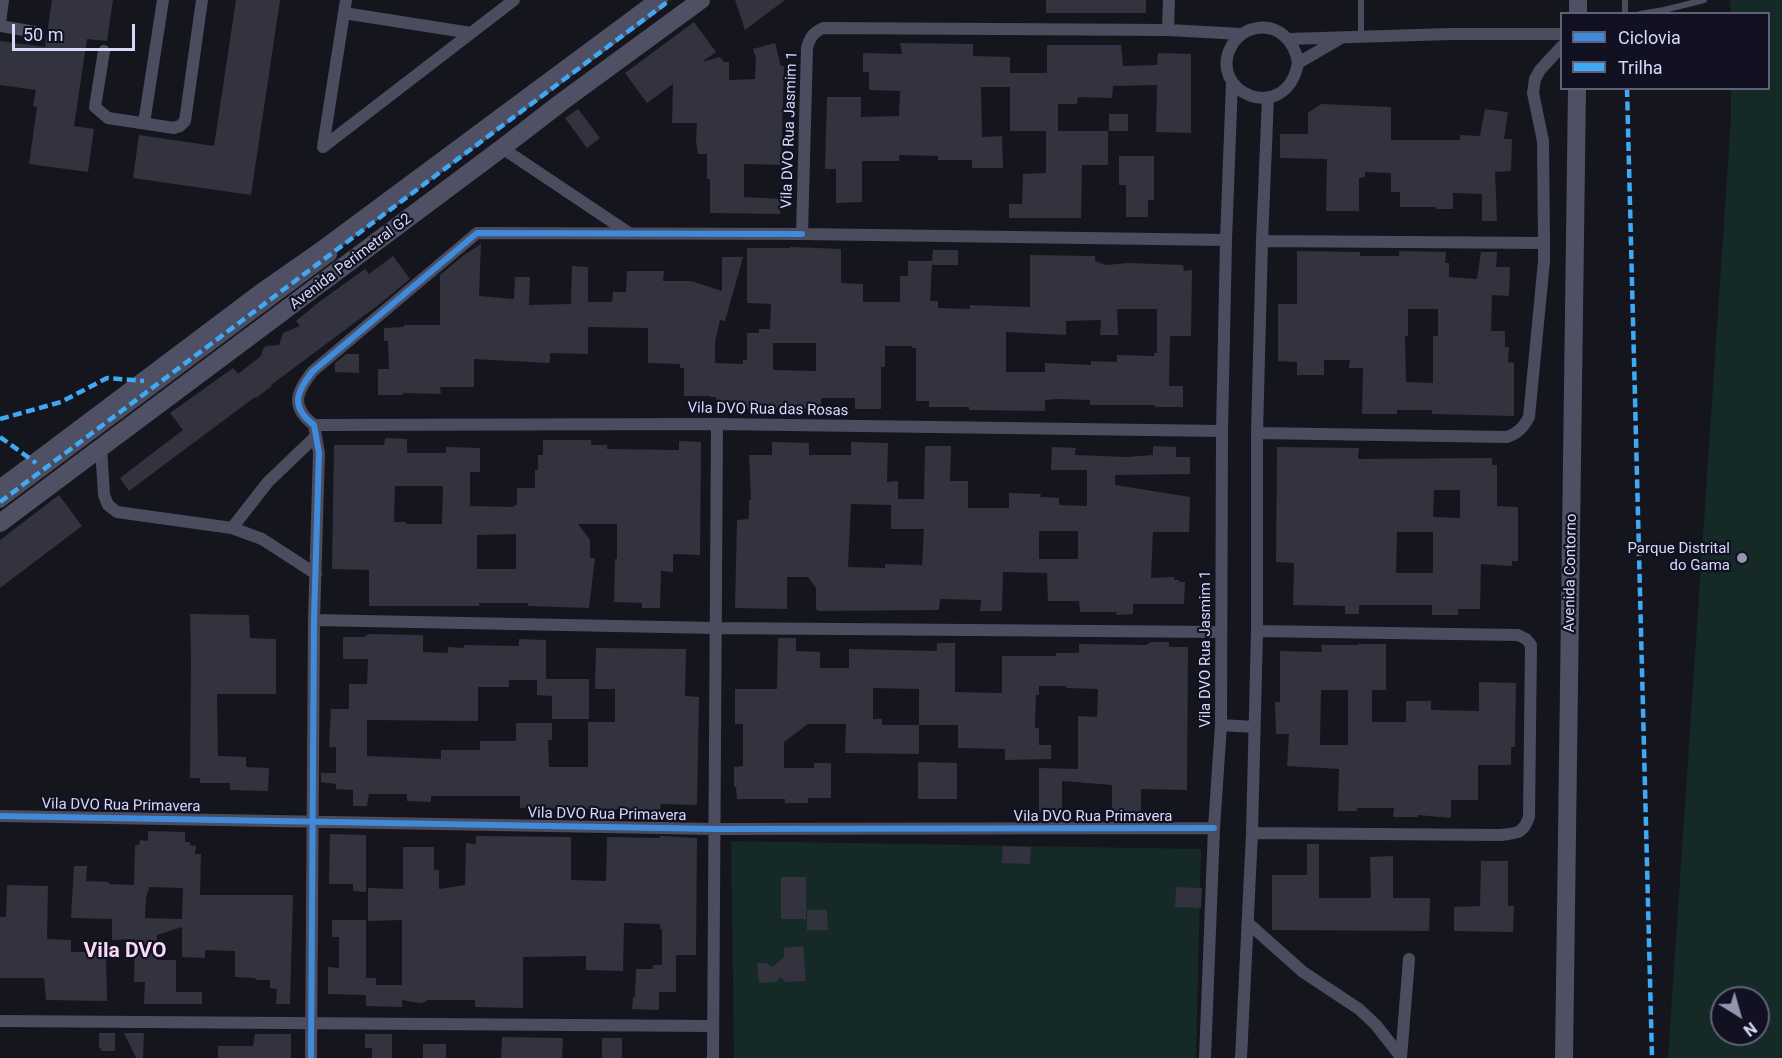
<!DOCTYPE html>
<style>
body{margin:0}
#map{position:relative;width:1782px;height:1058px;overflow:hidden;background:#15151e;font-family:Roboto,sans-serif}
canvas{display:block}
.legend{position:absolute;left:1560px;top:12px;width:210px;height:78px;box-sizing:border-box;background:#112;border:2px solid #606178;margin:0;padding:8px 10px;list-style:none;font-size:18px;color:#d7d9fa}
.legend li{display:flex;align-items:center;gap:12px;height:30px}
.legend b{width:30px;border:2px solid #606178}
.north{position:absolute;left:1710px;top:986px;width:60px;height:60px;box-sizing:border-box;background:#112;border:2px solid #606178;border-radius:50%;rotate:143deg;font-size:16px;font-weight:700;line-height:24px;text-align:center;color:#d7d9fa}
.north::after{content:'';display:block;margin:auto;width:21px;height:27px;background:#9394ad;clip-path:polygon(50% 0,100% 100%,50% 72%,0 100%)}
.scale{position:absolute;left:12px;top:24px;width:123px;height:27px;box-sizing:border-box;border:3px solid #d7d9fa;border-top:0;padding-left:8px;font-size:18px;line-height:21px;white-space:nowrap;color:#d7d9fa;-webkit-text-stroke:4px #112;paint-order:stroke}
</style>
<div id="map">
<canvas width="1782" height="1058"></canvas>
<ul class="legend">
<li><b style="height:8px;background:#408adc"></b>Ciclovia</li>
<li><b style="height:8px;background:#3fa9f5"></b>Trilha</li>
</ul>
<div class="north">N</div>
<div class="scale">50 m</div>
</div>
<script>
const c = document.querySelector('canvas').getContext('2d');
c.lineJoin = 'round';
function fillPath(path, color) { c.fillStyle = color; c.fill(path, 'evenodd'); }
function stroke(path, color, width, dash) { c.strokeStyle = color; c.lineWidth = width; c.lineCap = dash ? 'butt' : 'round'; c.setLineDash(dash || []); c.stroke(path); }
function label(font, color, halo, rows, align = 'center') {
  c.font = font + ' Roboto,sans-serif'; c.lineWidth = 4.5; c.setLineDash([]); c.textBaseline = 'middle'; c.strokeStyle = halo; c.fillStyle = color; for (const [text, x, y, turn = 0] of rows) {
    c.save(); c.translate(x, y); c.rotate((+turn || 0) * Math.PI / 180); c.textAlign = isNaN(turn) ? turn : align; if (halo) c.strokeText(text, 0, 0); c.fillText(text, 0, 0); c.restore();
  }
}
const green = new Path2D(`
 M1730 0H1782V1058H1668L1731 118V89L1768 88V14L1731 13ZM1722 998H1758V1034H1722Z
 M731 841 1201 849 1196 1058H734Z`);
const building = new Path2D(`
 M52 0H113L107 41 87 39 74 126 94 129 88 172 29 164 37 107 33 106 36 90 0 85V41L45 47Z
 M236 0H280L251 195 133 178 139 135 214 146Z
 M735 0H785L745 30Z
 M1046 0H1146V13H1046Z
 M694 22 716 52 702 62 720 57 724 62H729V80L755 79 756 58 753 49 775 43 781 66H784L781 165 744 164V197L781 199 780 214 710 213V179H707V154H698L696 142 697 123H672L673 84 647 103 625 73Z
 M900 43 973 44V56L1010 57V73H1047V45H1121L1123 66 1157 65 1158 53 1191 54V133L1156 132 1157 85 1113 86 1112 98 1078 97 1077 104H1058V131H1108V165H1082L1081 218H1009V204H1022L1023 174 1046 173V131H1010V87H981L982 137 1002 136 1003 168H972V160H938V156L899 155V161H862V202L836 203V169H825L827 97H861V117L899 116 900 91 869 90V72H863V53L902 54Z
 M1321 104 1391 107V140H1460V135L1480 136 1485 109 1508 112 1504 139H1512L1511 171 1495 172 1497 221H1482V194L1453 193V209H1436V207H1400V192H1391V173L1365 172V177L1359 178V211H1326L1327 159 1280 158V134H1308V113Z
 M578 109 600 138 587 148 565 118Z
 M1109 114H1128V131H1109Z
 M1119 156H1154V200H1148V217H1126V185H1119Z
 M481 244 479 296 514 299 515 277H530L529 305 571 304 572 266 588 267V302H612L613 292H626L627 271H664L663 281H691L722 291V257H743L725 321 720 320 715 342V363L743 364V360H747V333H759V329H770L771 304 747 303V248H790V247L841 249V283L863 284V302H900V276H908V261H932L933 250H958V265H932L930 301H938V308L970 309V305L1030 307V255L1095 256V261L1106 265 1129 263 1183 265 1184 271 1192 270 1191 336H1170L1169 386H1183V407H1155V405H1090V400L1058 399 1045 400V411L969 410V407H929V401H916V348H912V346H885V367H881V409H855V398H821V408L743 409 741 401H716V397H710V396H684V368H680V364L648 363V328L588 327V354L550 353V362L548 363 474 359V387H440L441 394 403 393V395H378V369H389L388 341H384V328L404 327V325H440V275L464 255ZM1117 309H1157V353H1154V356L1117 355V362L1091 361V365L1045 363V372H1006V332L1066 335V321L1101 320 1100 335H1118ZM773 343H816V371L773 370Z
 M1297 251 1360 252V256H1399V251L1446 252 1445 263H1449V277L1477 279 1481 252H1497L1496 267H1510L1509 296 1492 295 1491 331H1505V347H1509L1508 362 1514 363V416L1432 414V410H1397V414H1362L1363 368H1349L1350 360H1324V375H1297V362L1278 361V304H1297ZM1408 309H1438V336H1433V383L1406 382 1405 336H1408Z
 M393 256 410 279 381 303 271 385 272 386 256 398 255 397 129 491 120 478 183 430 170 413 233 368 238 374 261 356 263 349 266 346 279 345 283 333 300 326 296 321 319 302 365 269 369 274Z
 M346 354H359V373L335 372V363Z
 M385 438 407 439V453H446V447L480 448V472H470V506L514 507V505H517V488H535V470H538V455H543V440H591V445H607V449L679 450V441L701 442 700 555 673 554V572L661 571 660 608H642V603L614 602 615 559H617V524H578L590 540V558H595L589 608 528 606V603H479V606H369V570L332 569 334 445H384ZM395 486H443L442 524H406V522H394ZM516 534V569H477V535Z
 M772 442 809 443V455H851V442L888 443 887 482 898 481V499H924L925 446H951L950 481H968V508H1009V493L1041 494 1040 497 1059 498V505L1087 506V470H1051L1052 447 1076 448 1075 455 1127 457 1153 455V446L1176 447V457H1190V474L1115 475V485L1190 497 1189 532H1153L1151 578 1174 577V580H1179V582H1185L1184 604H1133V614L1117 615 1116 612H1080L1079 601H1048L1047 573 1003 572 1002 611H980L981 600 940 599 939 610 818 611 816 609V588L808 577H787V609L735 608 737 520 749 519V500H751L749 455H772ZM851 504 891 505V529H924L922 565 885 564V568L848 567ZM1039 531H1078V559H1039Z
 M1277 447 1359 448 1358 459 1492 458V465H1497V506L1518 507V561H1512V566L1481 564 1480 609H1458V615H1432V605H1359V614H1345V606L1293 605 1294 563 1276 562ZM1434 490H1460V518L1433 517ZM1397 532H1433V573H1396Z
 M59 495 82 526 0 588V540Z
 M190 614 249 615 250 638 276 639V694H217L218 756 246 757V767L269 768 268 791 230 790V783H200V779L198 778H190L191 657Z
 M369 634 423 635V652L448 653V647L464 648V645L519 646V639L546 640V679H589V719H552V696L537 695V680H509V687H478V721L367 720V756L441 759V750H480V741H516V723H552V740H548L549 767H588V722H615V689H595L596 648 686 649 685 696 699 697 697 805 661 804 660 810 520 808V796H431V802L407 801V794H369L367 806H353V790L336 789V784L321 782V773H336V747H329L331 709H349V684H367L368 659H343V637H364Z
 M778 638H796V651L820 652V668H849V649L937 651V643H955V692L1002 693V656H1056V653H1079V644L1146 645 1151 642H1169V647H1188L1187 790 1141 789V814L1112 813V785L1062 781V812H1039V768L1078 769V716L1097 717 1098 689 1066 688V686H1039V695H1036L1035 728H1039V745H1051V759L1005 760V749L958 748V725H919V754L845 753 846 724H808L784 742V768H814V763H831V798H808V803H785V799H737L736 787H734V767L743 766V724H735V689H777ZM873 688 919 689V725H882V719H873Z
 M1358 644H1386V690H1372V722H1406V701H1431V710L1479 711V682L1516 683 1515 747H1511V765H1478V800H1451V818L1418 815V817H1393L1394 808H1357V811H1338L1339 769 1287 766 1289 734H1276L1275 702H1280V651L1322 652 1321 645H1358ZM1321 690H1348V745H1320Z
 M918 762 957 763V799H918Z
 M148 831 185 832V842H190V845L196 846 195 854H201L200 895H293L290 1004H276L277 989 270 988V980H256L255 978 235 977V951L205 950V958L182 957V927L157 935V960H176V992H202V1004H144L145 982H134L135 939 112 940V919L71 918 74 866H87L86 881 109 882V884L134 885 135 845H139L140 840 148 841ZM149 887 183 888 182 919 145 918 146 898Z
 M330 834 366 835V892L353 891V884H329Z
 M476 836 571 837V880L606 881 607 837 660 838V836L697 838 696 955H676V992H659V1010L632 1009 633 997H635L636 969H653V965H662V929H660V924L624 923 623 971 586 970V956L523 957V1008L475 1007V1000H428L422 1003H418L402 1000V1007L366 1006V995L328 994V967L339 968V937H332V920H366V978H376V985H402V920L368 921V888L403 889V847H434V870H439V889L465 885 466 843 476 844Z
 M1307 844H1319V898H1371L1370 857 1393 856V898H1430L1429 931 1272 930V875H1307Z
 M1003 846 1031 847 1030 864 1002 863Z
 M1481 861H1508V906H1514L1513 932 1454 931V907L1480 906Z
 M781 877H806V919H781Z
 M7 885 48 886 47 939 71 940V952H106L107 1001 46 1000 44 978H0V917H6Z
 M1176 887 1202 888 1201 908 1175 907Z
 M807 910H827L828 930H807Z
 M803 946 806 981 786 982 781 977 775 982 759 983 757 963H766L773 967 784 957V948Z
 M99 1033H115V1051H101V1048H99Z
 M124 1033H144L143 1058H136Z
 M255 1034H291V1058H218V1046H253Z
 M365 1034H392V1058H372V1048H365Z
 M502 1037 563 1038 562 1058H501Z
 M602 1038H622V1058H602Z
 M423 1044H446V1058H423Z`);
const lane = new Path2D(`
 M1361 0V37
 M1625 0V14
 M1640 14 1664 10 1704 0`);
const street = new Path2D(`
 M344 13 471 33
 M0 23 3 0
 M0 26 35 32
 M1168 30 1169 0
 M1289 39 1450 34H1562
 M104 51 95 107 108 118 174 128 180 126 185 121 202 0
 M1298 63C1295 41 1277 22 1253 29 1244 31 1236 38 1232 45 1205 92 1286 127 1298 63L1341 38
 M144 123 163 0
 M323 147 514 0
 M323 147 346 0
 M502 148 629 233
 M1226 240 802 234 807 48C810 37 813 33 823 28L1168 30 1241 34
 M1544 243 1543 141 1533 93 1535 79 1540 70 1562 46
 M314 425 717 424 1222 431
 M1257 433 1507 437C1518 433 1523 428 1529 417L1544 261V243L1262 241
 M101 447 104 495 108 505 117 512 232 528 262 539 316 574
 M0 502 331 255
 M232 528 268 482 316 436
 M314 620 715 628 1221 632
 M1221 725 1254 727
 M0 816 715 829 1214 828
 M1252 833 1501 835C1517 833 1523 834 1529 817L1531 645 1526 639 1518 635 1257 631
 M1248 923 1303 972 1359 1009 1376 1025 1401 1057
 M0 1021 712 1026
 M311 1058 314 620 319 453 314 425C290 407 296 392 313 371L477 233 802 234
 M713 1058 717 424
 M1205 1058 1214 828 1221 725 1222 431 1226 240 1232 82
 M1241 1058 1252 833 1257 631V433L1262 241 1268 98
 M1401 1058 1409 959`);
const secondary = new Path2D(`
 M1578 14V0
 M0 489 262 292 318 253 659 0
 M0 523 502 148 563 101 701 0
 M1564 1058 1577 88`);
const quiet = new Path2D(`
 M1627 88 1652 1058
 M0 419 61 402 107 378 144 381
 M0 437 36 463
 M0 502 670 0`);
const cycleway = new Path2D(`
 M0 816 715 829 1214 828
 M311 1058 314 620 319 453 314 425C290 407 296 392 313 371L477 233 802 234`);
const markers = [
 [1742,558,6,"#9394ad"]
];
const streetNames = [
 ["Vila DVO Rua Jasmim 1",790,130,-88],
 ["Avenida Perimetral G2",351,262,-37],
 ["Vila DVO Rua das Rosas",768,410,1],
 ["Avenida Contorno",1571,573,-89],
 ["Vila DVO Rua Jasmim 1",1206,649,-90],
 ["Vila DVO Rua Primavera",121,806,1],
 ["Vila DVO Rua Primavera",607,815,1],
 ["Vila DVO Rua Primavera",1093,817]
];
const poiNames = [
 ["Parque Distrital",1730,549],
 ["do Gama",1730,566]
];
const districtNames = [
 ["Vila DVO",125,952]
];
fillPath(green, '#152926');
fillPath(building, '#333340');
stroke(lane, '#4b4d5e', 6);
stroke(street, '#4b4d5e', 12);
stroke(secondary, '#4f5064', 18);
stroke(quiet, '#3fa9f5', 4.5, [9, 4.5]);
stroke(cycleway, '#408adc', 6);
for (const [x, y, r, color] of markers) { const dot = new Path2D(); dot.arc(x, y, r, 0, 2 * Math.PI); c.fillStyle = color; c.fill(dot); stroke(dot, '#112', 2); }
label('15px', '#d7d9fa', '#112', streetNames);
label('15px', '#d7d9fa', '#112', poiNames, 'right');
label('bold 21px', '#fad9f4', '#112', districtNames);
</script>
